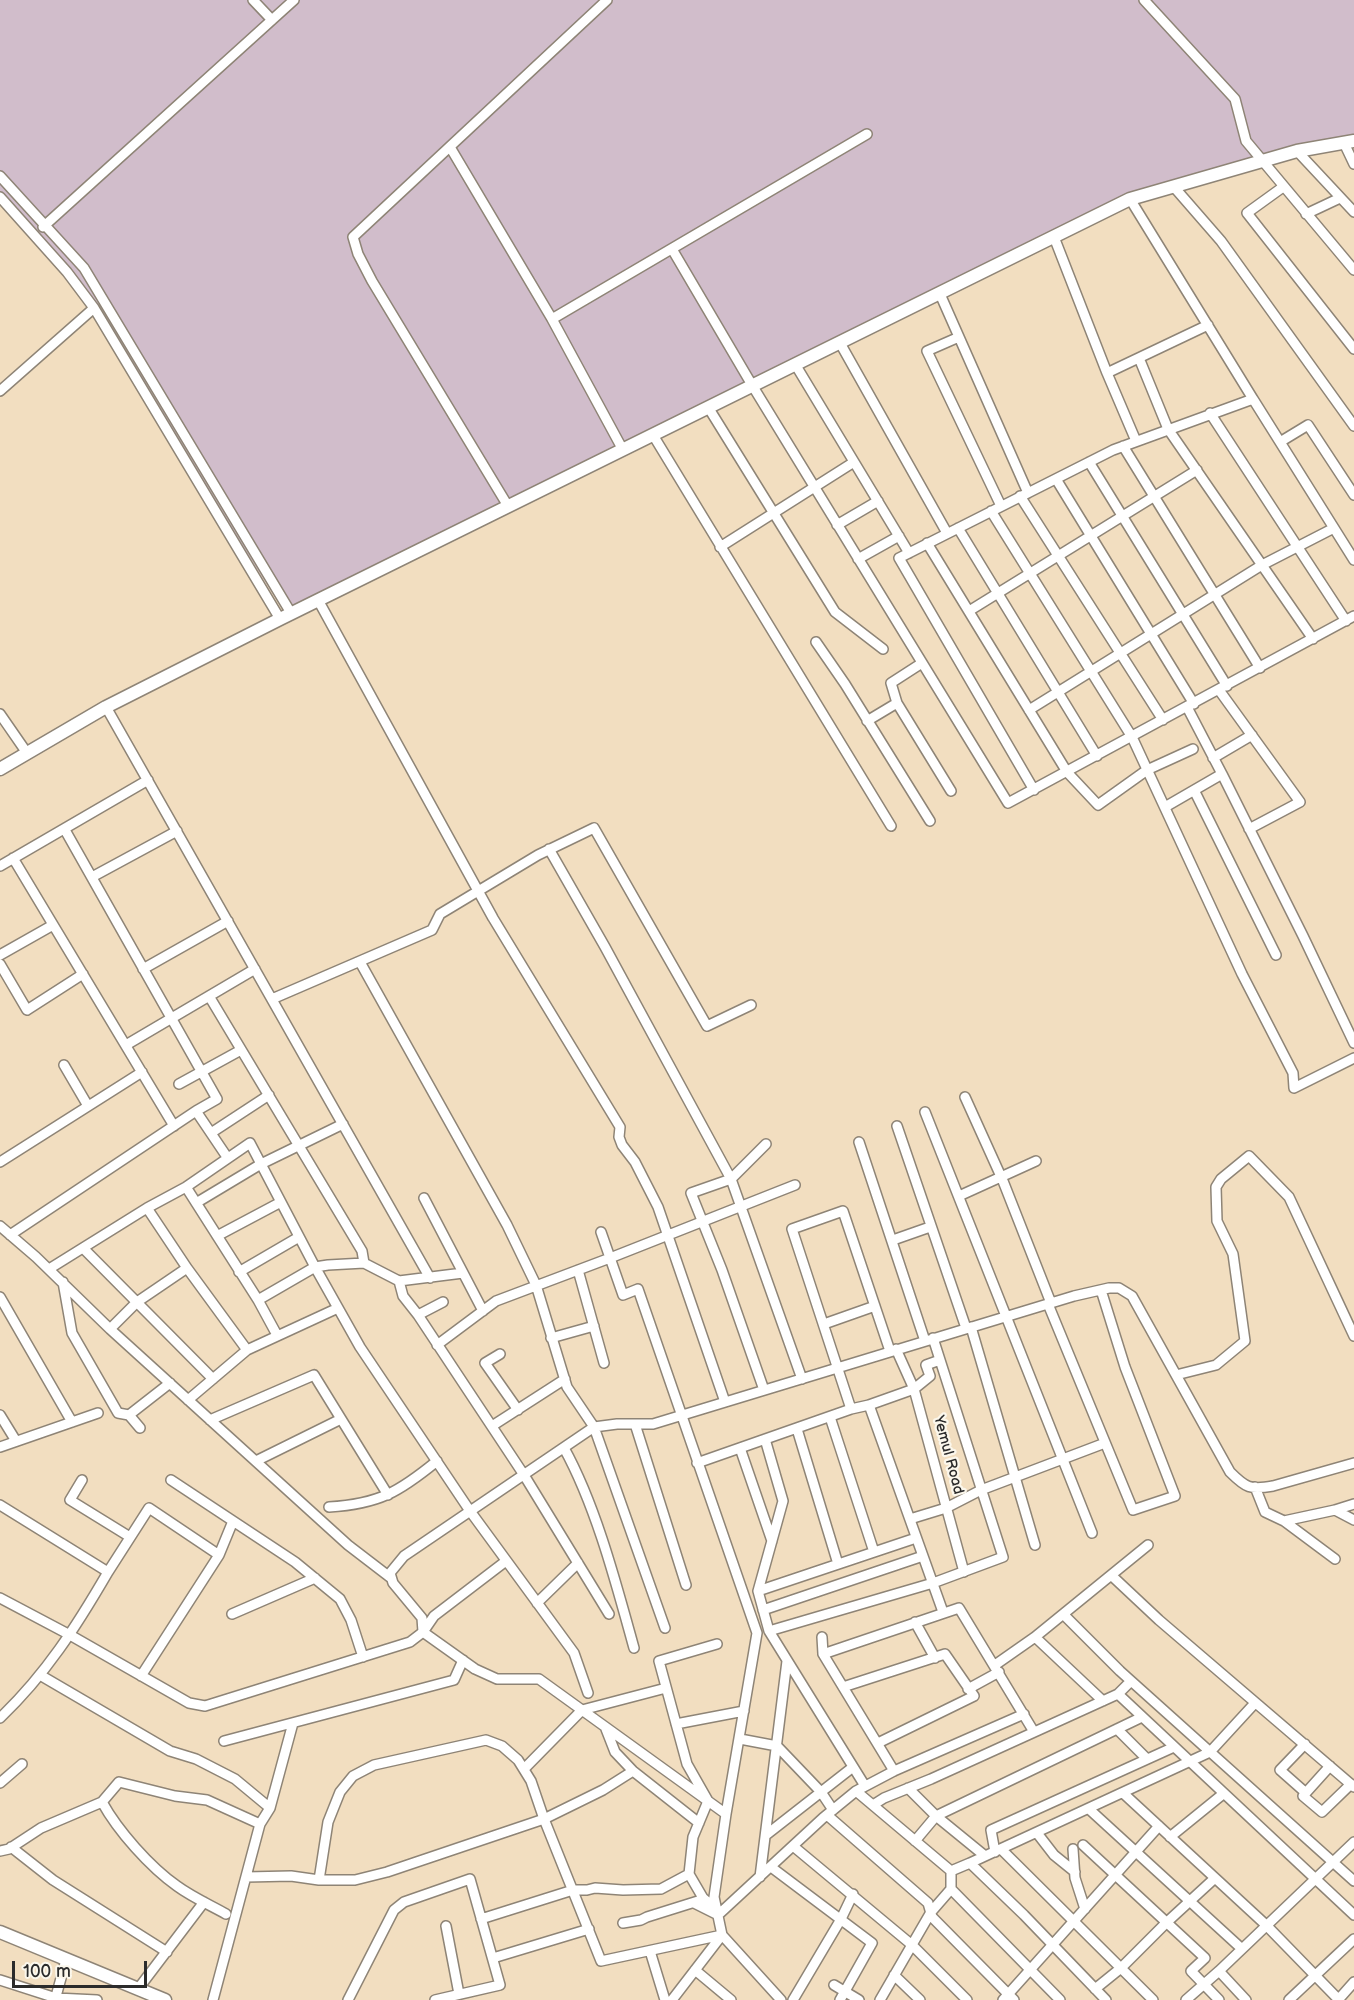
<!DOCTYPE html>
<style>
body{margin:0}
#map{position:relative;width:1354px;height:2000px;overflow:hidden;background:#f2dec0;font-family:"Balsamiq Sans",sans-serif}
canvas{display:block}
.scale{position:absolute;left:12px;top:1961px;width:135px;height:27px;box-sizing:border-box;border:3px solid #2b2b2b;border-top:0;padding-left:8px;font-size:18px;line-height:21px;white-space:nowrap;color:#2b2b2b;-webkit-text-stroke:4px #fbf7ec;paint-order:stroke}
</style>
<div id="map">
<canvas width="1354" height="2000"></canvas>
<div class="scale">100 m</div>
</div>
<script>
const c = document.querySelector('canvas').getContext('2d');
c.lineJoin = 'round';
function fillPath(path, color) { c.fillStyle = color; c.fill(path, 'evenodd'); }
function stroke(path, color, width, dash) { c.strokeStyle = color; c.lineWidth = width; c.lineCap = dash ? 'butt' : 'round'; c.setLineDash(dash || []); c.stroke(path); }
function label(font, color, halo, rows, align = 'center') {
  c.font = font + ' "Balsamiq Sans",sans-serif'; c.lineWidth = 4.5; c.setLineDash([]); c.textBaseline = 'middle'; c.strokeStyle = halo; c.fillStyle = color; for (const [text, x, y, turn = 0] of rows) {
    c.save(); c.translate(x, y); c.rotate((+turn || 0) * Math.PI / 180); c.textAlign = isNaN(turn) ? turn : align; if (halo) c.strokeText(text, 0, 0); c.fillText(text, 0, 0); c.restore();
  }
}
const industrial = new Path2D(`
 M0 0H1354V141L1196 180 1054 237 286 615 88 300 0 196Z`);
const minor = new Path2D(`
 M253 0 272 20
 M1144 0 1235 99 1246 141 1354 270
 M1344 143 1354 164
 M450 147 552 319
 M1297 151 1354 212
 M0 176 84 268 291 613
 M1174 187 1221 241 1354 426
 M1283 187 1247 213 1354 349
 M0 197 67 272 94 308 280 619
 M1306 214 1340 198
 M43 227 294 0
 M1054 237 1107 373 1136 441
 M672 249 752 385 1008 803 1354 616
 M940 294 1028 493
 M959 337 927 351 1001 506
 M840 343 947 533
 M1139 358 1168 429 1313 639
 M795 364 909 553
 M1107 373 1208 325
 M0 391 94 308
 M1253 399 1354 560
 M708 407 835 612 883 649
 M1210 413 1346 621
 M653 435 891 826
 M1280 442 1308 425 1354 495
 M1123 446 1260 668
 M623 450 552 319 867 134
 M1089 462 1227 686
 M1056 479 1194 704
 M1020 496 1163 720
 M508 506 372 281 358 254 353 237 607 0
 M991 511 1132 737 1242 974 1293 1073 1294 1088 1354 1058
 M837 525 878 501
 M958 528 1097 756
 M927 543 1067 772 1098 805 1147 770 1193 749
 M720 547 854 462
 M858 559 899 536
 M318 600 493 918 620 1127 619 1137 622 1145 635 1162 658 1207 725 1402
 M969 611 1197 470
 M816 642 845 684 930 821
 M922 663 891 683 897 703 951 791
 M1219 690 1300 802 1249 829
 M106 707 430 1278
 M1029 710 1262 565 1334 528
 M0 714 27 753
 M867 721 897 703
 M1213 758 1252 735
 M1222 774 1303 936 1354 1043
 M1034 790 899 558 1113 450 1253 399 1130 199
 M1194 790 1276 955
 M1165 807 1222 774 1187 707
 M65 830 217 1099 196 1111
 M549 849 605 947 731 1179 802 1379
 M13 858 174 1126
 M0 866 148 780
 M92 877 177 831
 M0 955 53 925
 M360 962 507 1225 536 1285 567 1387 594 1427 665 1628
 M0 964 27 1010 83 974
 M143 969 228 921
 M209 996 362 1251 364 1263
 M272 999 432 930 440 914 538 855 594 828 707 1026 751 1005
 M126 1045 255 969
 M64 1065 88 1106
 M179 1084 241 1050
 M965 1097 1003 1181 1051 1303
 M925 1112 1092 1533
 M897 1126 966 1328
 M211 1133 269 1095
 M859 1142 925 1341
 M0 1162 142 1072
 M186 1187 258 1300 277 1335
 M959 1196 1036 1161
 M424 1198 483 1311
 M196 1203 261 1164 343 1124
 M147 1208 187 1268
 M0 1226 36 1257 110 1329 348 1545 391 1578
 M10 1235 196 1111 227 1157
 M217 1236 281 1202
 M893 1240 930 1227
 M83 1248 213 1379
 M49 1269 147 1208 186 1187 250 1143 315 1267 360 1347 470 1511 574 1653 588 1693
 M578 1270 604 1363
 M239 1272 299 1237
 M399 1281 403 1296 418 1315
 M63 1282 72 1333 118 1413 129 1415
 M0 1297 72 1422
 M258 1300 315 1267 328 1265 364 1263 399 1281 463 1273
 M443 1302 418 1315 524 1475 609 1614
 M1048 1304 1133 1510 1175 1496 1125 1367 1101 1290
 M824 1324 875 1306
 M971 1327 1035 1545
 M110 1329 137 1302 187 1268 247 1350
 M551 1338 594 1326
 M437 1345 496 1301 610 1258 795 1185
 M896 1349 914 1389 964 1572
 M890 1351 843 1211 792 1229 851 1409 869 1405 943 1612
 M500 1354 485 1363 518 1410
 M1176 1375 1216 1365 1245 1341 1233 1254 1217 1221 1216 1187 1221 1179 1249 1156 1289 1197 1354 1336
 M764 1390 722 1270 691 1193 731 1179 766 1144
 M188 1400 247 1350 338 1308
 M869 1405 914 1389 930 1376 926 1365 940 1360
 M0 1415 16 1441
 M830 1417 874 1552
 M210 1420 314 1375 388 1495
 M635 1424 686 1585
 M492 1426 565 1379
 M140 1428 129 1415 170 1383
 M797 1429 838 1564
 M765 1439 783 1501 758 1591 769 1631 865 1786
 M0 1447 98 1413
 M564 1448C596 1506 616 1583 634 1648
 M740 1448 772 1541
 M256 1461 341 1419
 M697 1463 851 1409
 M82 1480 70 1500 130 1537
 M171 1480 295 1562 340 1599 351 1620 363 1657
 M1255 1487 1265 1512 1284 1521 1335 1510 1354 1520
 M0 1505 108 1572C76 1627 46 1674 0 1718
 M329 1507C379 1504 399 1492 437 1461
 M1335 1510 1354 1504
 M910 1519 946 1508 981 1490 1105 1443
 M1284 1521 1335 1559
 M219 1555 233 1521
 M506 1561 434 1616 423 1632 475 1669 497 1679H539L726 1814
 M108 1572 149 1508 219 1555 141 1676
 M1111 1575 1159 1620 1354 1787
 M758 1591 916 1538
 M0 1598 70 1635 189 1703 205 1706 410 1642 423 1632 422 1618 393 1583 390 1573 404 1556 594 1427 617 1424H653L1074 1296 1109 1288H1119L1132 1296 1230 1472C1246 1488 1250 1490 1273 1486L1354 1463
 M537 1603 578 1563
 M763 1610 923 1556
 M232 1614 315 1578
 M1064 1615 1120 1671 1354 1881
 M915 1622 935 1658
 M769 1631 933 1583 1003 1557 933 1338
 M822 1637 823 1654 894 1771
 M823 1654 959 1608 1034 1732
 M995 1665 1035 1637
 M40 1675 170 1751 196 1759 235 1779 270 1808 260 1824
 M843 1687 945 1654 974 1696 878 1743
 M968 1689 999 1672
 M1118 1694 1354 1915
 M1103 1701 1035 1637 1148 1545
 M676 1724 744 1711
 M606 1729 615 1752 633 1771 699 1823
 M1117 1729 1147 1759
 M740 1739 777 1746 821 1792 833 1810
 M224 1741 454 1680 463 1660
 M1305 1744 1280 1770 1306 1793
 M1330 1766 1303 1796 1322 1812 1351 1784
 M524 1769 582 1710 666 1688
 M0 1783 22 1764
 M908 1788 936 1816 985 1856
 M856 1791 951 1871 970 1863 1024 1915 1106 2000
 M1123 1793 1266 1925 1339 2000
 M102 1802C118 1831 150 1867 177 1886 192 1897 210 1905 226 1914
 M873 1805 884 1798 931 1779 1118 1694 1131 1681
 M270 1808 293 1723
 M1089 1809 1242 1949
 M827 1815 928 1903 932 1917 1014 2000
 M1037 1833 1054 1855 1075 1872
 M766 1835 853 1767
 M1170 1837 1223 1794
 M915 1841 936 1816 1142 1717
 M1083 1845 1205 1958 1191 1971 1219 2000
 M793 1846 912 1945 967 2000
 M11 1847 53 1880 167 1952
 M1001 1849 1153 2000
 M1073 1849 1075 1878 1085 1909
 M0 1851 9 1849 41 1828 102 1802 119 1782 175 1796 207 1800 260 1824 213 2000
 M995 1852 991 1830 1174 1747
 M970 1863 1210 1752 1255 1703
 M771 1867 872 1943 840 2000
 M246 1877 291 1876 319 1880H355L387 1872 544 1819 603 1790 633 1771
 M760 1877 787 1661
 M319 1880 328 1822 340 1792 353 1776 374 1765 486 1740 502 1746 518 1760 531 1781 544 1819 601 1961 722 1935 714 1897 726 1814 757 1633 638 1289 623 1295 601 1232
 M951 1889 1060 2000
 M694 1903 718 1915 823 1818 856 1791 894 1771 1024 1714
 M716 1909 703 1898 689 1874 693 1837 708 1801 687 1764 659 1661 717 1644
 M481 1919 573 1890H587L595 1888 623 1890 661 1889 689 1874
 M623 1923 641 1920 647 1917 698 1901
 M446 1926 459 1994
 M650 1951 665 2000
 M493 1958 589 1929
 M695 1970 731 2000
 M1219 1971 1246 2000
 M894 1975 920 2000
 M0 1980 56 1998 97 2000
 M834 1985 859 2000
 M138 1989 204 1902
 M1095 1989 1121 1968 1166 1923 1215 1878
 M55 2000 66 1960
 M348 2000 394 1910 404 1902 470 1879 500 1985 435 2000
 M672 2000 722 1935 781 2000
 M793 2000 841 1919 853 1894
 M880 2000 931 1912 951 1889V1871
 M1003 2000 1159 1826
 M1186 2000 1219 1971 1354 1842
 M1289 2000 1354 1939
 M1338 2000 1354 1982`);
const major = new Path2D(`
 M0 769 106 707 280 619 1130 199 1297 151 1354 141
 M0 1932 165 2000`);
const streetNames = [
 ["Yemul Road",948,1455,75]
];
fillPath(industrial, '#d1bdcb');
stroke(minor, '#8e8476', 12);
stroke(major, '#8e8476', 15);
stroke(minor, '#fff', 9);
stroke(major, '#fff', 12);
label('15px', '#2b2b2b', '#fbf7ec', streetNames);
</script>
